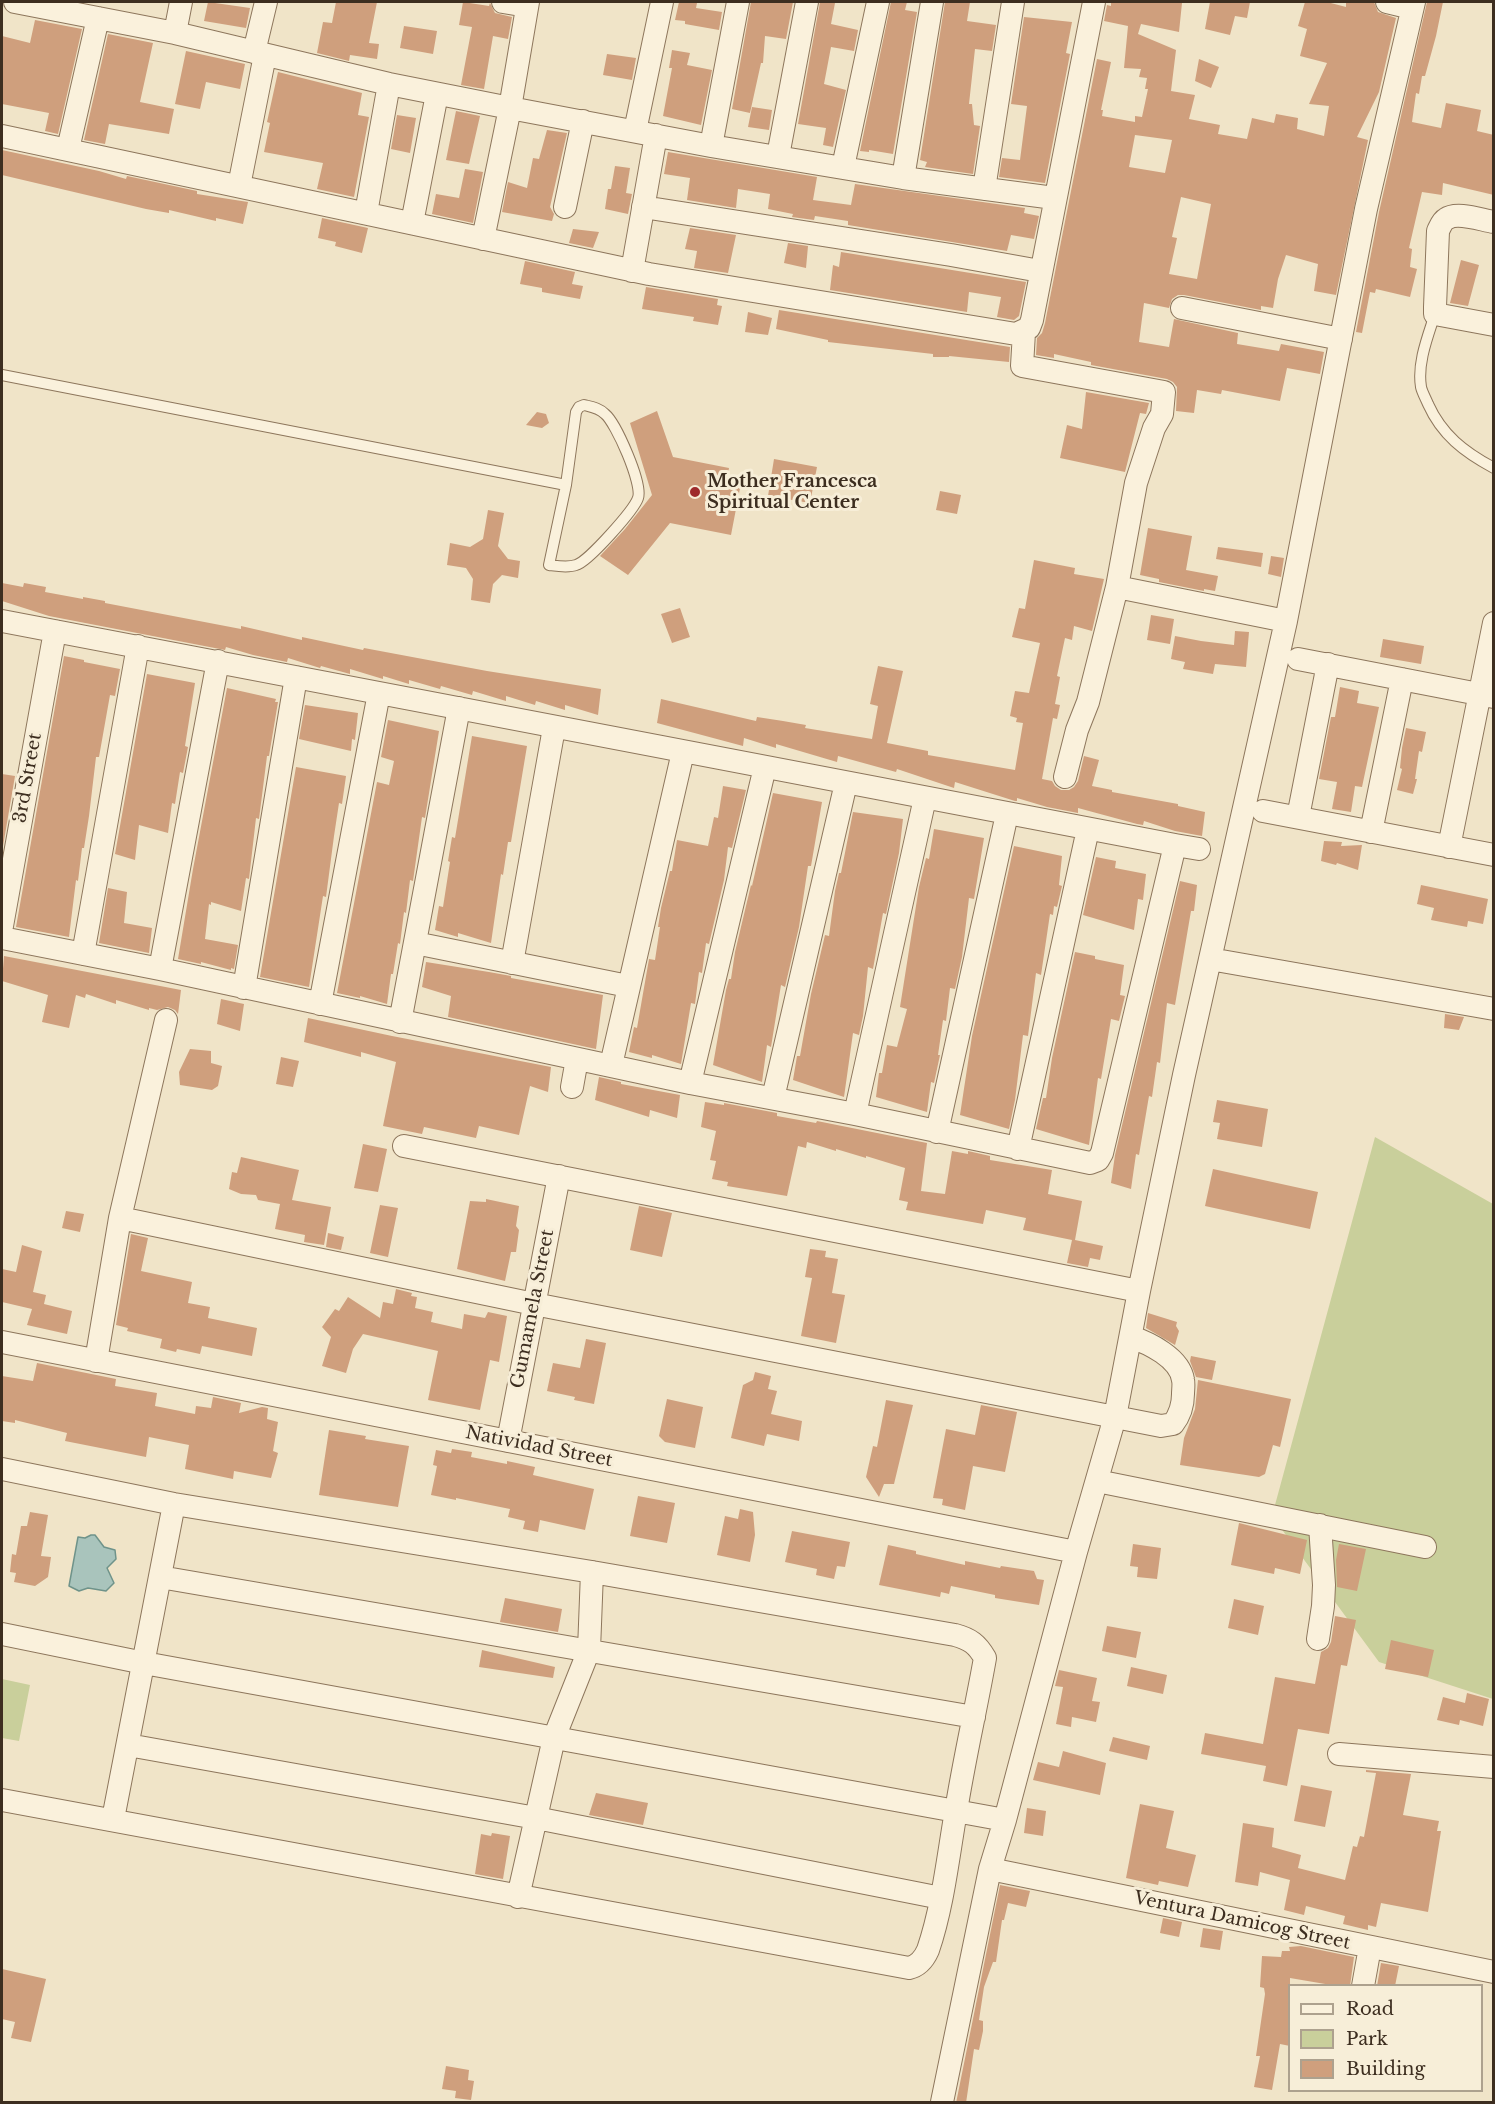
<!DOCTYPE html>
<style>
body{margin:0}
#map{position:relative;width:1495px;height:2104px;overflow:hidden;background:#f0e4c8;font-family:"Libre Baskerville",serif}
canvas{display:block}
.frame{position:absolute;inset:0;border:3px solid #3d2e20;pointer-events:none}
.legend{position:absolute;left:1288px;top:1984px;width:195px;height:108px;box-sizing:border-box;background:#f7eed8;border:2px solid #ada18e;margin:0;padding:8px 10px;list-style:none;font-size:18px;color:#3d2e20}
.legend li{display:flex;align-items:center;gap:12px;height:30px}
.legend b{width:30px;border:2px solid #ada18e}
</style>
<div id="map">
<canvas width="1495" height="2104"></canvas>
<div class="frame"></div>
<ul class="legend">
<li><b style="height:8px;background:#faf1dc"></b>Road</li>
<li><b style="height:16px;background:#c9cf9b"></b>Park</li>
<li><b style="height:16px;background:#cf9f7d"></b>Building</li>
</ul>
</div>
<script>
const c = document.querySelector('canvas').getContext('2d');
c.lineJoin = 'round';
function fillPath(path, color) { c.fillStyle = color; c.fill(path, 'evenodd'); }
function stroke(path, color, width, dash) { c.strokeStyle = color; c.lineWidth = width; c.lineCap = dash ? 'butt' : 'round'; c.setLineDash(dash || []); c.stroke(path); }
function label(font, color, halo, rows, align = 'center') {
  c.font = font + ' "Libre Baskerville",serif'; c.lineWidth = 6; c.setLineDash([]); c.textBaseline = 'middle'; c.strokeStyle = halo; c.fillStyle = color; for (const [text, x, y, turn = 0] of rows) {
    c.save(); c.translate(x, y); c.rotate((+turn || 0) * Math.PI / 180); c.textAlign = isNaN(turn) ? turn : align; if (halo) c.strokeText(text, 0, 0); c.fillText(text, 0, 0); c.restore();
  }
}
const green = new Path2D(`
 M1375 1137 1493 1204V1699L1379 1662 1272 1516Z
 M2 1679 30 1685 19 1741 2 1738Z`);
const water = new Path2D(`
 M91 1535H95L104 1547 115 1550 116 1559 107 1568 114 1583 106 1591 88 1588 79 1591 69 1586 78 1537 85 1538Z`);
const building = new Path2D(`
 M208 2 250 8 246 28 204 21Z
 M336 2H377L369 43 379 44 377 59 350 55 349 61 317 53 323 22 332 23Z
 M463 2 489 6 490 3 495 13 512 17 508 39 493 36 484 89 461 85 472 27 459 25Z
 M679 2 697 3 696 8 722 12 719 30 685 24V21L675 20Z
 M751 2H793L786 39 765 36 763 63H761L750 113 732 109Z
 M820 2 835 3 831 24 858 30 854 51 831 47 824 84 846 90 833 147 823 145 826 128 798 124Z
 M891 2H907L905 10 917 12 893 154 869 150V152L860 151Z
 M945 2H970L967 21 996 25 992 51 975 49 969 104H972L974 125 980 126 973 174 925 167 927 162 920 160Z
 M1111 2 1182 3 1179 32 1141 24 1138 34 1176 50 1171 91 1195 95 1189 119 1220 125 1218 134 1247 139 1252 118 1274 123 1276 114 1298 118 1297 129 1324 136 1329 106 1309 104 1327 63 1300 56 1307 29 1298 26 1305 2H1327L1346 7V2H1374L1378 12 1396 18 1379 92 1357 137 1368 140 1336 295 1314 291 1318 264 1286 255 1278 279 1273 308 1261 306V310L1184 295H1178L1172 299 1169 308 1144 303 1139 342 1169 347 1174 319 1238 333 1237 344 1279 351 1281 344 1324 352 1320 374 1287 368 1280 401 1222 390 1221 394 1197 390 1194 413 1176 411 1177 387 1173 382 1167 379 1091 365V362L1054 354V358L1036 355 1037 338 1042 333 1045 323 1097 59 1111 62 1101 110H1103L1102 116 1135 122V116L1142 117 1148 89H1145L1147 78 1139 77 1141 69 1124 68 1128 26 1104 21 1107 5 1111 6ZM1135 135 1172 140 1165 173 1129 167ZM1181 197 1211 204 1197 279 1169 274 1177 238 1172 237Z
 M1210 2H1250L1247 18 1235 16 1230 35 1205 29Z
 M1427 2H1443L1436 36 1425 76H1422L1419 94 1416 93 1412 122 1441 128 1446 103 1481 110 1477 131 1494 135V195L1443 183 1442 195 1422 192 1409 248 1412 249 1410 267 1417 269 1410 297 1376 289 1375 293 1370 292 1362 333 1356 332 1379 212Z
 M1024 17 1072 22 1066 53 1070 54 1045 183 999 177 1002 158 1020 160 1027 106 1011 104Z
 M35 20 82 29 58 134 45 131 49 113 2 104V36L30 43Z
 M404 26 437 31 433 54 400 48Z
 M108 34 153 43 140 102 174 109 169 134 109 124 105 144 84 140Z
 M672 50 690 53 687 65 712 70 701 125 663 116 672 68H669Z
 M186 51 245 64 240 89 206 82 200 109 175 104Z
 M607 54 636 58 632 80 603 75Z
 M1199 59 1219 67 1211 88 1195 81Z
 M278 72 362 93 358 115 369 117 354 197 317 189 323 163 264 152 270 123 267 122Z
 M752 107 772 110 769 130 748 127Z
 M456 111 480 116 469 164 446 160Z
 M397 115 416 118 410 153 391 149Z
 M547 130 567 133 550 207 554 214 552 221 502 212 508 182 527 188 533 158 539 159Z
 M2 150 99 171 126 179 127 176 197 191V194L248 202 243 224 216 218V221L169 210V213L146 209 2 175Z
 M668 152 817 177 813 200 851 205 855 184 1025 208 1024 213 1039 216 1034 239 1011 235 1007 251 848 225V221L815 216 814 220 792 217 793 214 768 209 770 194 738 189 736 208 687 200 690 178 664 174Z
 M615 166 630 168 626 193 632 194 628 214 605 209 608 189H611Z
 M465 169 483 172 473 223 432 214 436 194 459 198Z
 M322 218 368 228 362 253 335 246 336 242 318 238Z
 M690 228 736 235 728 273 694 268 697 251 685 249Z
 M573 229 599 232 593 248 569 243Z
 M788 243 808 246 806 268 784 263Z
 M841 252 1026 282 1019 316 1014 320 997 317 1001 297 969 292 967 312 830 290 833 265 839 267Z
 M1461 260 1479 265 1468 306 1450 303Z
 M525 261 575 272 572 284 583 286 580 299 542 292V288L520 284Z
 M646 287 718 299 717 305 722 306 718 325 693 321 694 317 642 309Z
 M779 310 1010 347 1009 362 949 356V357H933V354L828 342V340L776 329Z
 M748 312 772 318 768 335 745 332Z
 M1086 392 1149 403 1146 414 1140 413 1125 472 1060 458 1067 425 1082 429Z
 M657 411 673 457 729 468 727 480 741 483 731 535 670 523 628 575 600 556 625 529 652 495 630 423Z
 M537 412 546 414 549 423 542 428 526 425Z
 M774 459 817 467 810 503 768 496Z
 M940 491 961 495 957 514 936 510Z
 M488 510 504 513 498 546 508 559 520 561 518 578 502 575 493 584 490 603 471 600 473 579 466 568 447 565 450 543 470 547 483 539Z
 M1148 528 1192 536 1186 570 1218 576 1215 591 1204 589V591L1159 582V579L1140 575Z
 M1218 547 1263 553 1261 567 1216 559Z
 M1271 556 1284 558 1281 577 1268 574Z
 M1034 560 1075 568 1074 574 1104 579 1092 631 1074 626 1072 640 1065 638 1057 676 1060 677 1055 704 1060 705 1057 719 1053 718 1042 779 1052 781 1055 786 1061 790H1069L1074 787 1078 781 1084 756 1099 760 1092 786 1112 790V792L1178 804V806L1205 812 1202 836 1175 831 1144 821 1143 825 1137 824 1078 808V813L1047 807 1017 798V801H1015L955 782 954 788 897 769 896 772 838 756 837 762 776 744V748L744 738 743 746 657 723 661 699 756 721 757 717 783 721 806 725 805 728 872 739 878 706 870 704 878 666 903 671 887 743 928 751V755L1015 770 1023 723 1016 722 1017 718 1010 716 1015 691 1029 693 1040 643 1012 637 1019 608 1025 609Z
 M2 583 23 587 24 583 46 587 45 592 83 599V597L105 601V603L241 629V626L302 640V637L363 650 364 648 487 671 601 689 598 715 565 705V710L536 701 535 705 506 696V701L473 691 472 695 441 686 440 689 409 680V684L383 676V679L350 669V674L321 666 320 668 288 658 287 662 253 655 226 647 225 650 49 616 2 601Z
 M680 608 690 637 672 643 661 614Z
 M1151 615 1174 619 1170 644 1147 640Z
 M1235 631 1249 632 1246 667 1215 664 1213 674 1183 669 1185 662 1171 659 1175 636 1201 641 1234 645Z
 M1383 639 1424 646 1421 664 1380 657Z
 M64 656 84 660V662L120 669 115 696 110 695 99 757H96L89 816 84 848H82L78 881 76 880 69 937 16 927Z
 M147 674 195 683 185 746 188 747 183 773 180 772 175 804 172 803 168 833 139 825 135 860 115 854Z
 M1340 687 1359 691 1357 703 1379 707 1362 787 1355 786 1351 812 1332 809 1337 782 1319 779 1331 717H1335Z
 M227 688 276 699 275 702H278L269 756H267L259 819 256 818 249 879 246 878 241 911 211 902V905L209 904 205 939 238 945 234 969 231 968V970L201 962V964L178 959 193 869Z
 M305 705 358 713 355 740 352 739 351 751 299 739Z
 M388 720 439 731 425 818 422 817 413 881 410 880 406 913 404 912 400 944 398 943 393 974H391L387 1004 360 996V998L337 993 377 782 389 785 394 761 381 757Z
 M1406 728 1426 732 1422 752 1419 751 1415 779H1417L1413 794 1397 790 1402 769 1400 768 1402 748Z
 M472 736 527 746 511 842H508L503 875 501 874 491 943 458 933V937L435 930 439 906 443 907 450 862 448 861 452 837 455 838Z
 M296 767 346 776 342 804 339 803 334 836 326 897 323 896 309 987 260 977Z
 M2 774 15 776 2 852Z
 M723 786 746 790 732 848 728 847 724 880 709 944 706 943 702 973 699 972 695 1004 691 1003 681 1064 652 1055V1058L629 1052 634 1027 637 1028 649 959 655 960 660 927H658L661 908 670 871H672L677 840 708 846 714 817 718 818Z
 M773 793 822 802 811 866H808L799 927 785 987 781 985 771 1047 767 1045 762 1082 713 1065 726 990 729 979H731L735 952 751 885 752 886Z
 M853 812 903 819 899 853 886 914 883 913 873 969 868 967 863 1016 859 1035 853 1033 844 1097 793 1080 797 1056H800L811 994 825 935 829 936 835 891 839 873H841Z
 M934 829 984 838 974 899 969 898 962 957 955 989 950 988 946 1021 943 1020 938 1055H940L934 1083 931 1082 927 1112 876 1097 879 1073H882L887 1045 897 1047 907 1009 900 1007 919 887 926 858 929 859Z
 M1324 841 1342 842 1341 846 1362 845 1358 870 1337 863 1336 865 1321 861Z
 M1014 846 1062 856 1059 885 1062 886 1057 907 1054 906 1053 915 1050 914 1041 975 1036 973 1028 1036 1023 1035 1015 1100 1009 1129 960 1115 972 1036Z
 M1096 857 1116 861 1115 868 1146 874 1143 900 1138 899 1134 930 1083 915Z
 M1180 881 1197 885 1194 911H1191L1175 1005 1167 1003 1160 1063 1157 1062 1152 1097 1149 1096 1139 1155 1136 1154 1131 1189 1111 1183 1115 1155Z
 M1421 885 1488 899 1483 924 1468 921 1467 927 1431 920 1434 908 1417 904Z
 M108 888 127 892 124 923 152 928 149 953 99 943Z
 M1075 952 1095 956V959L1124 965 1120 995 1125 996 1119 1021 1111 1019 1101 1079 1098 1078 1089 1145 1036 1129 1043 1098H1046L1052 1058Z
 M4 956 181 990 178 1014 175 1010 168 1007 157 1010 149 1008V1010L116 1000V1004L86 994 85 998 76 995 69 1028 42 1022 48 995 2 981Z
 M426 962 489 972 511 976V978L603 995 596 1049 448 1017 451 996 422 987Z
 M221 999 244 1004 240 1031 217 1024Z
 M1445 1014 1464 1017 1459 1030 1444 1028Z
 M308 1018 392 1036 551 1067 548 1092 530 1086 519 1135 479 1126 476 1138 424 1127 422 1134 383 1126 396 1062 361 1052V1057L304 1042Z
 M190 1049 211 1051V1063L222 1066 218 1086 212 1090 180 1085 179 1072Z
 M281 1057 299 1061 293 1087 276 1084Z
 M599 1077 621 1082V1084L680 1095 677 1118 650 1110 649 1117 595 1100Z
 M1217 1100 1268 1109 1262 1147 1217 1139 1220 1123 1213 1122Z
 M705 1102 724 1105V1103L777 1113V1116L816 1123 817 1121 927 1143 921 1191 945 1194 952 1151 968 1154V1151L990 1156V1160L1052 1170 1048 1194 1082 1201 1075 1240 1103 1246 1100 1260 1090 1258 1088 1267 1067 1263 1072 1240 1023 1230 1026 1218 986 1210 983 1224 906 1210 908 1202 899 1200 905 1168 866 1156V1158L836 1149V1151L807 1142 806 1148 798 1146 787 1196 727 1186 728 1182 712 1179 716 1161 710 1160 716 1131 701 1127Z
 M363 1144 387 1149 378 1192 354 1188Z
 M241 1157 299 1170 292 1200 331 1207 324 1245 304 1242 305 1235 275 1229 280 1204 258 1200 256 1195 241 1194 229 1189 232 1172 237 1173Z
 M1213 1169 1318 1192 1310 1229 1205 1206Z
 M486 1199 519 1206 516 1226 519 1230 516 1252H511L505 1281 457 1269 470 1201 486 1202Z
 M380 1205 398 1208 388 1257 370 1253Z
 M639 1206 672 1213 662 1257 630 1250Z
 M66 1211 84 1214 80 1232 62 1228Z
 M328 1233 344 1237 341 1250 326 1247Z
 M131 1234 148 1238 141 1271 192 1282 188 1303 210 1307 208 1318 257 1328 252 1356 202 1346 200 1354 177 1349 176 1352 160 1348 162 1339 127 1331 128 1328 116 1325Z
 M22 1245 42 1251 33 1292 46 1295 44 1304 72 1311 67 1334 27 1325 32 1309 2 1302V1269L16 1272Z
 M810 1249 826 1251 825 1257 838 1259 832 1293 845 1295 836 1343 801 1336 812 1278 805 1277Z
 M396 1289 412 1293 411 1296 417 1297 415 1308 433 1312 431 1322 462 1329 464 1314 485 1318 488 1312 507 1316 499 1362 490 1360 480 1410 428 1400 438 1351 363 1334 353 1349 346 1373 322 1366 331 1337 322 1327 335 1309 339 1311 348 1297 380 1318 383 1302 393 1304Z
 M1148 1313 1177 1322 1176 1326 1179 1331 1175 1345 1146 1328Z
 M586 1339 606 1343 594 1404 574 1400 575 1397 547 1391 553 1363 580 1368Z
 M1191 1356 1216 1361 1212 1380 1196 1377 1190 1361Z
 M37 1363 116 1379 115 1386 157 1393 155 1406 195 1414 196 1406 211 1408 213 1397 241 1403 239 1413 262 1407 268 1408 267 1419 278 1422 273 1451 278 1453 271 1478 234 1471 233 1479 185 1469 189 1445 149 1437 146 1457 65 1441 67 1433 15 1420V1423L2 1421V1376L33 1381Z
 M755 1372 771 1376 768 1389 777 1391 771 1414 802 1421 799 1441 767 1434 764 1446 731 1438 743 1385 753 1380Z
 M1198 1380 1291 1399 1280 1447 1273 1445 1265 1474 1259 1477 1180 1465 1184 1438 1195 1409Z
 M667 1399 703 1407 695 1448 665 1442 659 1436Z
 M886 1400 913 1405 894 1484H884L879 1497 866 1477 873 1446 877 1447Z
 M981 1405 1017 1412 1005 1472 973 1466 965 1510 942 1505 943 1499 933 1498 946 1429 975 1435Z
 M329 1430 366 1436 365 1439 409 1446 398 1507 319 1495Z
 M452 1449 472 1452 471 1457 507 1464V1461L535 1467 533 1475 594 1489 585 1530 540 1520 538 1532 523 1529 525 1521 508 1517 510 1509 456 1498V1500L431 1495 437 1466 433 1465 436 1450 451 1453Z
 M638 1496 675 1503 667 1543 630 1536Z
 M740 1509 753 1512 755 1535 750 1562 717 1555 725 1516 738 1519Z
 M30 1512 48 1515 41 1556 51 1557 48 1577 35 1586 14 1582 16 1573 10 1572 12 1554 16 1555 21 1526H27Z
 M1239 1523 1307 1540 1300 1574 1275 1568 1274 1574 1231 1565Z
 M792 1531 850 1542 845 1567 837 1566 834 1579 816 1575 817 1569 785 1562Z
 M1133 1544 1161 1548 1157 1579 1137 1577 1138 1567 1130 1566Z
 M1339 1544 1366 1549 1357 1591 1337 1587 1336 1560Z
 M888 1545 916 1551V1554L965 1565V1561L1000 1568 1001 1566 1034 1571 1037 1579 1044 1580 1039 1605 995 1598V1595L951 1586 949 1594 941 1592 940 1597 879 1585Z
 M505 1598 562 1609 558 1632 500 1622Z
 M1234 1599 1264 1606 1258 1635 1228 1628Z
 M1335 1616 1356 1620 1347 1666 1341 1665 1329 1734 1298 1729 1287 1786 1263 1781 1266 1766 1201 1754 1205 1733 1263 1744 1275 1677 1315 1684 1321 1652 1328 1648 1331 1642Z
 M1107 1626 1141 1632 1136 1658 1102 1651Z
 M1391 1640 1434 1650 1428 1677 1385 1669Z
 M482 1650 555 1667 553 1678 479 1667Z
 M1131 1667 1167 1675 1163 1694 1127 1686Z
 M1059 1670 1097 1678 1092 1701 1100 1702 1096 1722 1072 1717 1071 1727 1056 1724 1063 1687 1055 1686Z
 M1467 1693 1489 1699 1483 1726 1460 1720 1459 1725 1437 1720 1443 1697 1465 1703Z
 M1113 1737 1150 1746 1147 1760 1109 1751Z
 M1063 1751 1106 1763 1100 1795 1033 1780 1038 1762 1059 1767Z
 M1366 1770 1411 1774 1403 1815 1439 1821 1437 1831H1441L1428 1912 1381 1903 1376 1927 1368 1925V1930L1343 1924 1345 1916 1306 1906 1304 1915 1284 1910 1290 1880 1260 1872 1258 1886 1235 1882 1243 1823 1274 1828 1272 1847 1301 1855 1298 1868 1345 1880 1353 1846 1357 1847 1360 1836 1364 1837 1376 1773 1366 1772Z
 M1301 1785 1332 1791 1325 1827 1294 1821Z
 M596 1793 648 1803 643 1825 589 1815Z
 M1140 1804 1174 1811 1166 1848 1196 1855 1188 1887 1159 1881 1158 1885 1126 1878Z
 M1027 1808 1046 1811 1043 1836 1024 1833Z
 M492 1833 510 1836 503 1879 475 1874 481 1834 491 1836Z
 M1000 1885 1030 1891 1026 1907 1008 1903 1004 1920H1002L996 1962H993L984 1987 979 2020 983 2021V2031L979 2050 974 2049 966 2103H956Z
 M1163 1918 1182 1922 1179 1937 1160 1933Z
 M1203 1928 1223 1931 1220 1950 1200 1947Z
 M1301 1946 1354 1957 1350 1986H1337L1290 1978V2046L1280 2044 1272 2090 1254 2087 1260 2056H1256L1265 1994 1264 1988 1260 1987 1262 1956 1281 1957 1282 1951H1290L1289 1947Z
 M1381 1963 1399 1966 1395 1986H1377Z
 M2 1969 46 1979 31 2042 11 2038 15 2022 2 2019Z
 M446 2066 469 2070 468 2080 474 2081 471 2100 455 2098 456 2091 442 2089Z`);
const lane = new Path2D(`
 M1435 314C1428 336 1417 363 1421 387 1422 392 1426 399 1428 404 1442 435 1464 452 1494 468
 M2 375 566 485
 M584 405C592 407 599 408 605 414 616 423 643 484 638 498 634 510 588 562 576 565 568 568 557 566 549 565L566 485 576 412 579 407Z`);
const street = new Path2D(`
 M15 2 175 33 389 84 510 108 711 146 903 178 1054 198
 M503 2 527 6
 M1387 2 1412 8
 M175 33 181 2
 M254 52 266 2
 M635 131 662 2
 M2 136 649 274 1016 334 1029 328 1032 320 1094 2
 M711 146 738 2
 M68 149 98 18
 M778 156 807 2
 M843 167 878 2
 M903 178 932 2
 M239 186 265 55
 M984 189 1013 2
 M565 207 583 121
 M643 207 951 255 1040 271
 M366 213 389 84
 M1494 222C1481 220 1457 211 1446 219 1442 221 1440 227 1438 231L1435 307V314L1494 325
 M412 223 437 94
 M483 239 510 108 528 2
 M632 271 656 135
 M1182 308 1341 339
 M1024 332 1022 366 1164 392 1162 414 1154 428 1136 483 1117 587 1088 702 1077 730 1065 777
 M1117 587 1286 621
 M2 621 1175 845 1102 1153 1098 1160 1090 1163 855 1114 690 1083 160 969 2 938
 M1298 659 1494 697
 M1263 811 1494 855
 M1298 817 1328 664
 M1371 832 1402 679
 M1175 845 1199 849
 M1449 847 1494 623
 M2 926 55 631
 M415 943 628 986
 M83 954 138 646
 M1210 959 1494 1009
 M512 963 554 728
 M160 969 218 661
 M244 988 296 677
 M320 1004 379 693
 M400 1022 459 708
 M611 1065 683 752
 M690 1083 765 767
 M572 1087 577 1059
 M773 1098 846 783
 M855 1114 925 798
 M937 1132 1007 814
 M404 1146 1139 1291
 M1018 1149 1088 829
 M120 1218 534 1304 1115 1417 1161 1426 1173 1424C1180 1415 1183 1406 1183 1394 1183 1390 1184 1384 1183 1380 1180 1358 1149 1343 1131 1337
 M2 1342 1076 1552
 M96 1361 120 1218 166 1020
 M508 1441 559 1176
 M2 1469 174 1504 592 1572 955 1635C970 1639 977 1644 985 1658 976 1709 964 1760 956 1811 948 1857 943 1906 928 1950 924 1959 918 1966 909 1968L2 1800
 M1097 1481 1425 1547
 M160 1577 974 1717
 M2 1634 144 1663 1005 1820
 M1318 1639 1323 1606 1324 1585 1320 1525
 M128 1745 536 1818 941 1898
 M1339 1754 1494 1767
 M113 1819 174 1504
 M990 1869 1494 1972
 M518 1897 554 1738 589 1650 592 1572
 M1363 1986 1370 1947
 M942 2102 990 1869 1005 1820 1076 1552 1115 1417 1139 1291 1184 1075 1286 621 1366 209 1414 2`);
const markers = [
 [695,492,6,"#9e2a2b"]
];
const poiNames = [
 ["Mother Francesca",707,482],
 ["Spiritual Center",707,503]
];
const streetNames = [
 ["3rd Street",28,778,-80],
 ["Gumamela Street",533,1309,-79],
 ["Natividad Street",539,1447,11],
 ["Ventura Damicog Street",1242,1921,12]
];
fillPath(green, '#c9cf9b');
fillPath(water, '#a9c4bc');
stroke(water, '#6f938a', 1.5);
fillPath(building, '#cf9f7d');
stroke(lane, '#8d765c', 12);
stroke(street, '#8d765c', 24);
stroke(lane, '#faf1dc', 10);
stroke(street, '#faf1dc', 22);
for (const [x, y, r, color] of markers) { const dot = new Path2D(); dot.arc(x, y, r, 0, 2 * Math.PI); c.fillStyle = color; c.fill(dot); stroke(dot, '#f7eed8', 2); }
label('bold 18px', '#3d2e20', '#f7eed8', poiNames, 'left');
label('18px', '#3d2e20', '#f7eed8', streetNames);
</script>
